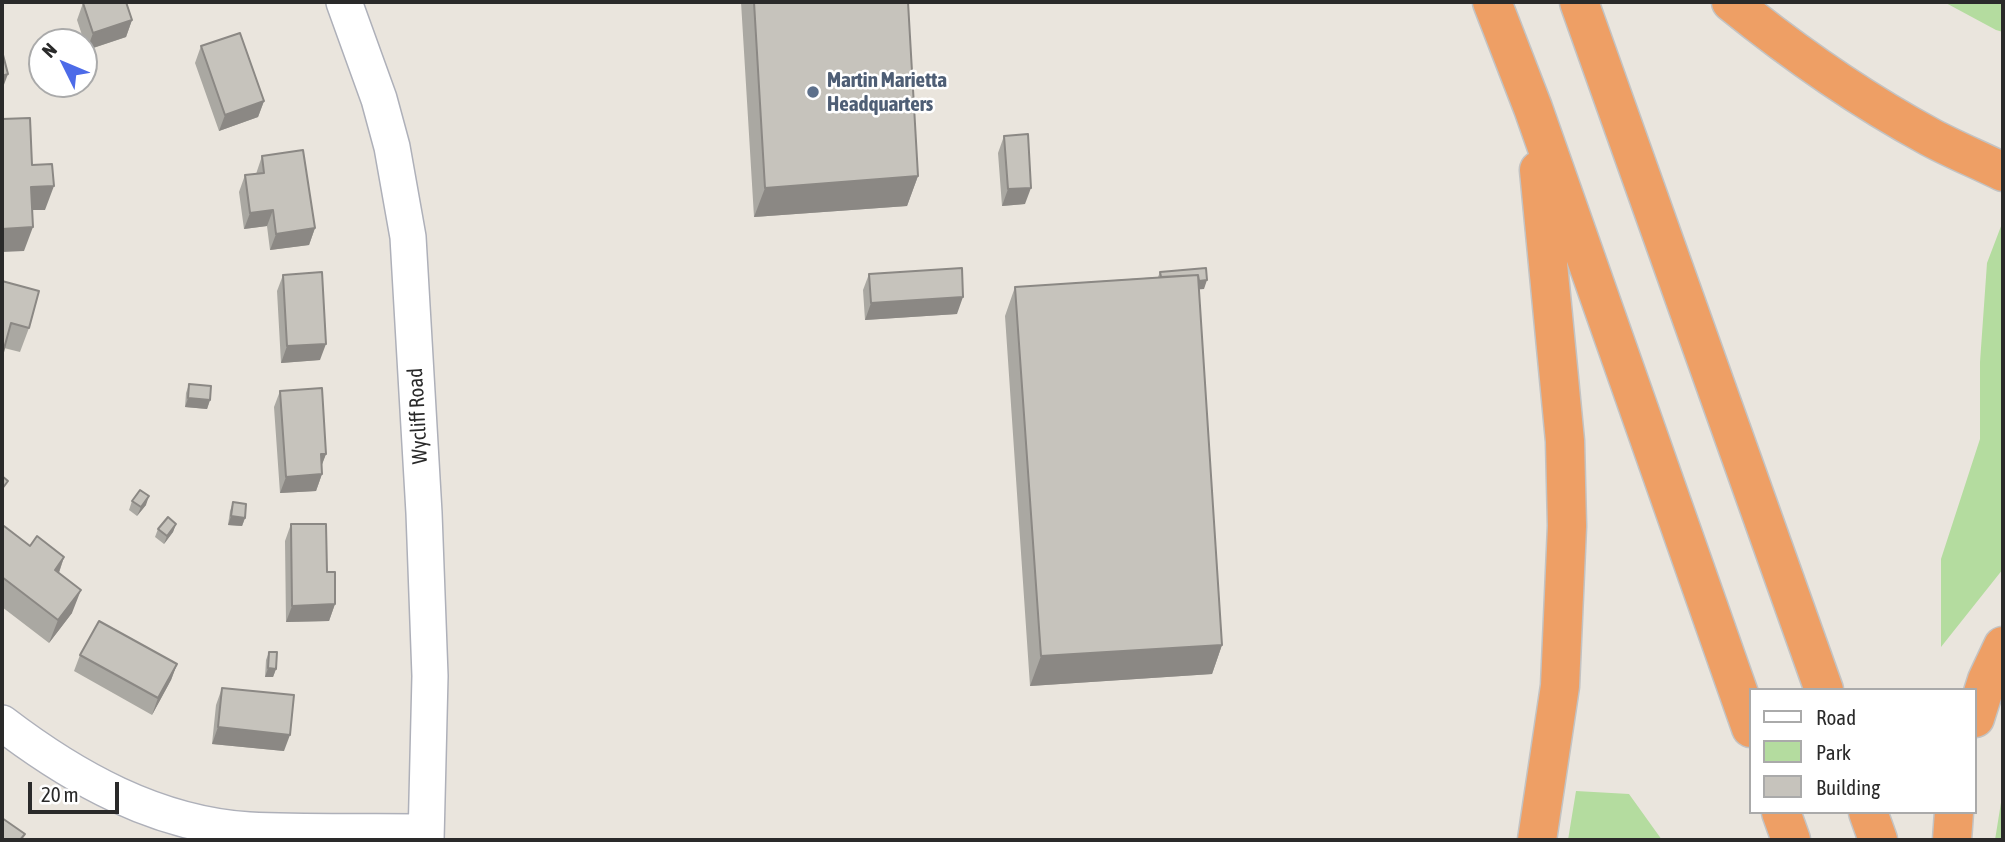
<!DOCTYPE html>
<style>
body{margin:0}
#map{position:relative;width:2005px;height:842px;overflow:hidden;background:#eae5dd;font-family:"Asap Condensed",sans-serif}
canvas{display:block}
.frame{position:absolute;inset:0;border:4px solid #2a2a2a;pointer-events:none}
.legend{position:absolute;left:1749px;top:688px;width:228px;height:126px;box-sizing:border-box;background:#fff;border:2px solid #aaa;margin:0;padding:9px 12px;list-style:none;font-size:21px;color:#2a2a2a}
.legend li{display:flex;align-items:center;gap:14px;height:35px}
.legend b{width:35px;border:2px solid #aaa}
.north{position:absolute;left:28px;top:28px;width:70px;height:70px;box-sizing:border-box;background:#fff;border:2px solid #aaa;border-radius:50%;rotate:313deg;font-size:19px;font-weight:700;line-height:28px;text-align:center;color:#2a2a2a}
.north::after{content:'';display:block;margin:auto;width:24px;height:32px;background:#4d6be8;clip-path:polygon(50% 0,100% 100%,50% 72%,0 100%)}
.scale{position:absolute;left:28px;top:782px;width:91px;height:32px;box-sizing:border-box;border:4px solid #2a2a2a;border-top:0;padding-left:9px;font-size:21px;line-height:24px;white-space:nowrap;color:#2a2a2a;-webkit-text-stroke:5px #fff;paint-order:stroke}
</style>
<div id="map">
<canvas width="2005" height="842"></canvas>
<div class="frame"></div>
<ul class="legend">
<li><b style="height:9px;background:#fff"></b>Road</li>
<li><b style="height:19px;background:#b4dc9f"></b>Park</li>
<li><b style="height:19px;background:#c6c3bc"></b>Building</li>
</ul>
<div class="north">N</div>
<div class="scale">20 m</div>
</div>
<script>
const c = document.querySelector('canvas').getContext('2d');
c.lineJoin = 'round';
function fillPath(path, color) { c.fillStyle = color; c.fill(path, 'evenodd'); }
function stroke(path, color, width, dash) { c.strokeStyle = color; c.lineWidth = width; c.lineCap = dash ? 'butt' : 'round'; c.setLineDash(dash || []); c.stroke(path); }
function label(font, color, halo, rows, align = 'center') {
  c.font = font + ' "Asap Condensed",sans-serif'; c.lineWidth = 5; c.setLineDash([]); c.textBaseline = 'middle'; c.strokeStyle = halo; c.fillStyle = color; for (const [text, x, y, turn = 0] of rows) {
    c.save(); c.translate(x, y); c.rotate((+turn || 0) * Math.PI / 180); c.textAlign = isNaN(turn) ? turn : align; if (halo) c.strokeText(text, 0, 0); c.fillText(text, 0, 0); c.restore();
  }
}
const green = new Path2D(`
 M1944 2H2003V32L1996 30Z
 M2003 221V569L1941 647V559L1980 439V362L1987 263Z
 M2003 790V840H1995Z
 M1576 791 1629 794 1662 840H1568Z`);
const minor = new Path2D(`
 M344 2 379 99 392 147 408 237 424 513 430 676 426 840
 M2 723C74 778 156 824 249 830 308 833 367 831 426 832`);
const motorway = new Path2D(`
 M1492 2 1533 108 1751 728
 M1579 2 1824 690
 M1731 2C1794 53 1860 99 1930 137 1954 150 1979 160 2003 172
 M1975 718 1987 680 2003 646
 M1781 812 1791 840
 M1868 812 1878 840
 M1537 840 1560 686 1567 526 1565 441 1539 170
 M1952 840 1954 812`);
const wall = new Path2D(`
 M741 2H908L918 176 907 206 754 217Z
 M83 3 132 20 126 37 87 50 77 20Z
 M201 46 264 101 258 117 219 131 195 63Z
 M1004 136 1025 204 1002 206 998 153Z
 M262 156 315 228 309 245 270 250 267 226 244 229 239 192 245 175 256 174Z
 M1160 272 1204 289H1199L1222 645 1212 674 1030 686 1005 316 1015 287 1158 277Z
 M869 274 957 314 865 320 863 290Z
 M283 275 320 360 281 363 277 291Z
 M2 281 29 328 20 352 4 348Z
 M189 384 210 400 207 409 185 407 186 393Z
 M280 391 326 454 321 466 322 474 316 491 280 493 274 407Z
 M132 501 146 505 137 516 129 510Z
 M233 502 245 518 242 526 228 525 230 511Z
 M176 524 173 532 164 544 155 537 158 529Z
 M291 524 327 572 335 604 329 621 286 622 285 541Z
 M2 529 30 546 64 557 59 573 72 613 49 643 2 607Z
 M269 652 276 669 273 677H265L266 660Z
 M80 655 177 664 171 680 152 715 74 671Z
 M222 688 284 751 212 744 216 705Z`);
const shadedWall = new Path2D(`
 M132 20 126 37 87 50 93 33Z
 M8 74 2 90V91V76Z
 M264 101 258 117 219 131 225 115Z
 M918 176 907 206 754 217 765 188Z
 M54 186 45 210H23L31 187Z
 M1031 188 1025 204 1002 206 1008 189Z
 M273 210 267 226 244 229 250 213Z
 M33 227 24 251 2 252V229Z
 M315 228 309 245 270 250 276 234Z
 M1207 280 1204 289 1158 293 1161 284Z
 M963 297 957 314 865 320 871 303Z
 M326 344 320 360 281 363 287 346Z
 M188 398 210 400 207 409 185 407Z
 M321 454H326L320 470Z
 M322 474 316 491 280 493 286 477Z
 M149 496 146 505 137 516 141 507Z
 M231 516 245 518 242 526 228 525Z
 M176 524 173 532 164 544 167 536Z
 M64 557 56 581 55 570Z
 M81 590 72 613 49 643 58 620Z
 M335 604 329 621 286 622 292 606Z
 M1222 645 1212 674 1030 686 1041 656Z
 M177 664 171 680 152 715 158 698Z
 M268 668 276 669 273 677H265Z
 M218 727 290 735 284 751 212 744Z`);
const building = new Path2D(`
 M87 2H126L132 20 93 33 83 3Z
 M754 2H908L918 176 765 188Z
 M240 33 264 101 225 115 201 46Z
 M2 51 8 74 2 76Z
 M30 118 32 165 52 164 54 186 31 187 33 227 2 229V119Z
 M1028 134 1031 188 1008 189 1004 136Z
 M303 150 315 228 276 234 273 210 250 213 245 175 264 173 262 156Z
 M962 268 963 297 871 303 869 274Z
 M1206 268 1207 280 1199 281 1198 275 1161 277 1160 272Z
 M322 272 326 344 287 346 283 275Z
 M1198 275 1222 645 1041 656 1015 287Z
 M2 281 39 291 29 328 11 323 2 356Z
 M189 384 211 386 210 400 188 398Z
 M322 388 326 454H321L322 474 286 477 280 391Z
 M2 476 8 481 2 489Z
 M140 490 149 496 141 507 132 501Z
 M233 502 246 504 245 518 231 516Z
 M168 517 176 524 167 536 158 529Z
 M291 524H326L327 572H335V604L292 606Z
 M4 526 30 546 37 536 64 557 55 570 81 590 58 620 2 577V529Z
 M99 621 177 664 158 698 80 655Z
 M269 652H277L276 669 268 668Z
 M222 688 294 695 290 735 218 727Z
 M2 818 25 834 20 840H2Z`);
const markers = [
 [813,92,7,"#5c6f8a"]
];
const serviceNames = [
 ["Martin Marietta",827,80],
 ["Headquarters",827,104]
];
const streetNames = [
 ["Wycliff Road",418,416,-93]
];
fillPath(green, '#b4dc9f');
stroke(minor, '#aeb0b9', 38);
stroke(motorway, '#c3c3c3', 41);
stroke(minor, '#fff', 35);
stroke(motorway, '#ee9f65', 38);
fillPath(wall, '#aaa8a2');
fillPath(shadedWall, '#8b8884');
fillPath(building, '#c6c3bc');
stroke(building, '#8b8884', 2);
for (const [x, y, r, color] of markers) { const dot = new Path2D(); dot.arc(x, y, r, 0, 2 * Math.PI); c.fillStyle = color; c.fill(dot); stroke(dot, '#fff', 2.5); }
label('bold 21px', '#4e5e75', '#fff', serviceNames, 'left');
label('21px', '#2a2a2a', '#fff', streetNames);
</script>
